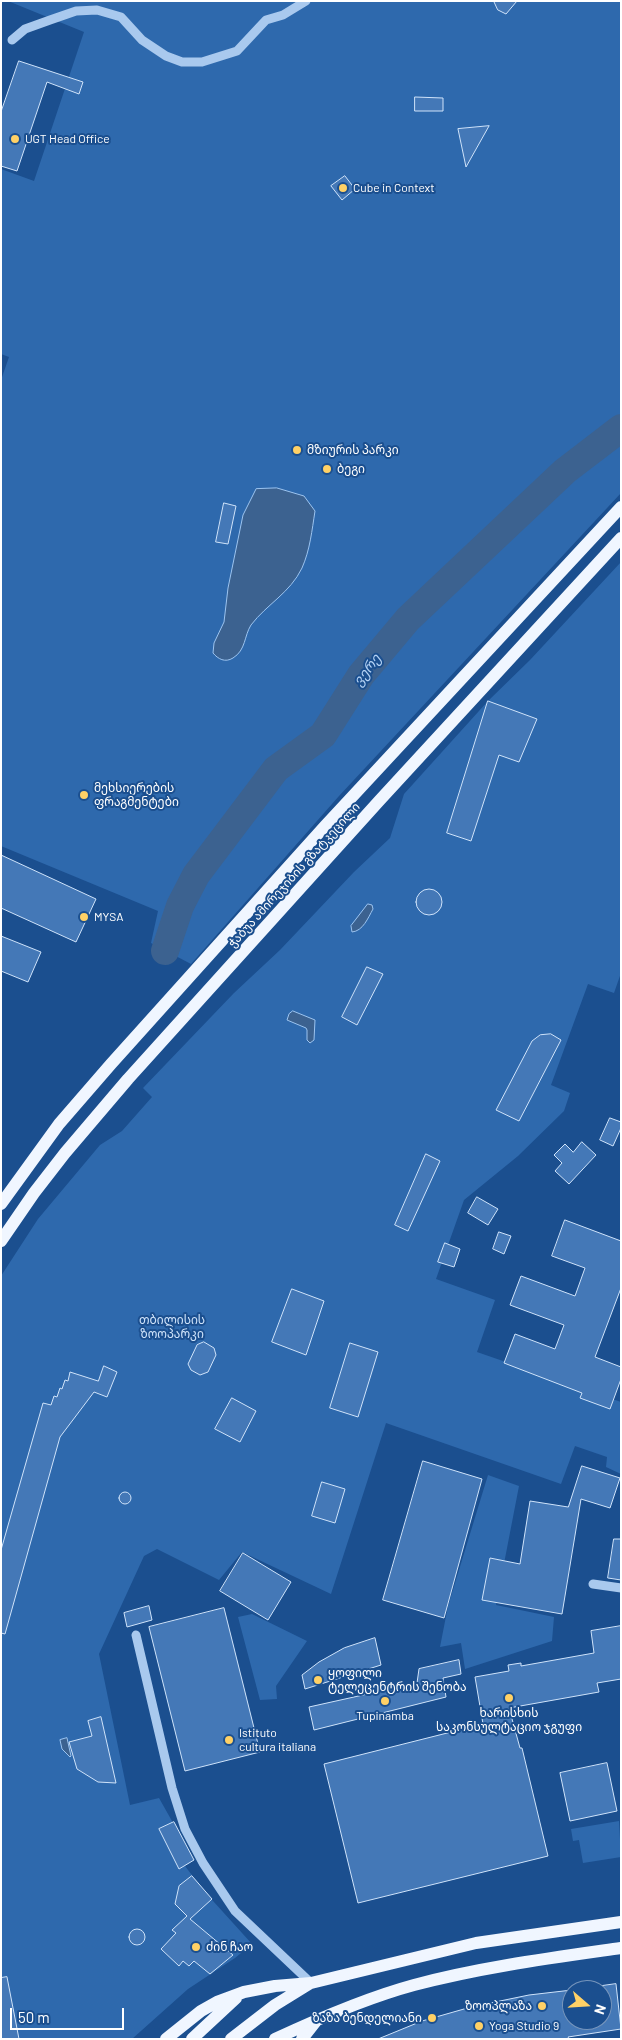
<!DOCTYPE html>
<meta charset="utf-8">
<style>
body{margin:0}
#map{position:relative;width:622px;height:2040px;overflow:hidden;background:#1b4f8f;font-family:Barlow,sans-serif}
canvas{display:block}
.frame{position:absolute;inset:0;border:2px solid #fff;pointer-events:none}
.north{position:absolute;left:562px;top:1980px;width:50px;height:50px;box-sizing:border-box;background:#1b4f8f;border:1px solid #7695bc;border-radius:50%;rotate:109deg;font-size:14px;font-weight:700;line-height:20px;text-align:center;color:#fff}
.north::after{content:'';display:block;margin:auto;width:18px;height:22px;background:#ffd166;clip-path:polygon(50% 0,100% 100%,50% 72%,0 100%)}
.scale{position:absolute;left:10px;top:2008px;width:114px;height:22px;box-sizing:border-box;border:2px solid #fff;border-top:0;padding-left:6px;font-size:15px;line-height:18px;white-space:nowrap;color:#fff;-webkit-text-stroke:4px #1b4f8f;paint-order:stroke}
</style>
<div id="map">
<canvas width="622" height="2040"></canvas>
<div class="frame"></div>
<div class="north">N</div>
<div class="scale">50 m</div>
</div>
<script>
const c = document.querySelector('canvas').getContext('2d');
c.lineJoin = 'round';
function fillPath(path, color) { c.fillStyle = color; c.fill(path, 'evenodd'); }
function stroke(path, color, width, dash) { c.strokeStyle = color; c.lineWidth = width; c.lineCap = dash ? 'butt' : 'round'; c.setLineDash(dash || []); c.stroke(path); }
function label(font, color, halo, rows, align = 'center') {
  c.font = font + ' Barlow,"Noto Sans Georgian",sans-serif'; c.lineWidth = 4; c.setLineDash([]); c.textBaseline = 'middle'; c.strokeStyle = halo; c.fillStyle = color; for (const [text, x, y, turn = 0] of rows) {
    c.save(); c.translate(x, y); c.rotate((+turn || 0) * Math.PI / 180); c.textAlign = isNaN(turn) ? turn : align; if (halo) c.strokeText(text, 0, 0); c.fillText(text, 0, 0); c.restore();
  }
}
const green = new Path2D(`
 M8 1H621V493L339 796 191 964 151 943 158 911 1 846V380L9 357 1 354V169L34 181 84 32Z
 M621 562V973L614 993 588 984 551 1085 570 1093 564 1111 518 1156 464 1200 436 1279 495 1300 477 1352 621 1402V1474L606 1467 607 1457 575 1446 561 1484 386 1423 331 1594 242 1552 219 1580 157 1549 144 1556 99 1654 130 1805 159 1798 194 1860 185 1866 204 1891 252 1944 235 1958 188 1989 132 2039H1V1276L38 1219 100 1145 122 1131 152 1097 143 1088 234 993 280 950 354 872 390 838 404 794 488 701 530 660Z
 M488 1475 519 1486 496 1605 554 1617 552 1641 465 1669 461 1643 440 1647 448 1606Z
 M252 1614 307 1641 276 1686 277 1699 260 1700 238 1617Z
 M619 1821 621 1857 583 1863 579 1840 573 1841 571 1829Z`);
const water = new Path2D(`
 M277 488 304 496 315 511C312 530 310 550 302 568 290 593 267 604 251 625 244 636 246 650 233 658 225 663 218 659 213 653L214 643 224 622 228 588 243 515 256 489Z
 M368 904 372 905 373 909C368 918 363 931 352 932L351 926Z
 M293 1011 315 1020 314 1040 310 1043 307 1040V1030L306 1028 287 1020 289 1014Z
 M67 1738 71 1756 70 1757 62 1749 60 1740Z`);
const river = new Path2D(`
 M165 951 180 906 196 875 276 769 323 735 361 675 408 619 565 471 621 428`);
const building = new Path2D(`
 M494 1H517L506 14 498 10Z
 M19 61 83 82 79 94 47 82 17 171 1 166V112Z
 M415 97 443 98V111H415Z
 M489 126 466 167 458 129Z
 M345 176 355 189 342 200 331 186Z
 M224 503 236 506 228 544 216 542Z
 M488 701 537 719 519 762 499 755 471 841 447 833Z
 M1 855 96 899 76 942 1 908Z
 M416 902a13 13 0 1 1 26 0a13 13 0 1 1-26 0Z
 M1 936 41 952 28 982 1 971Z
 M367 967 383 974 357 1025 342 1017Z
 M551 1034 561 1040 519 1121 496 1110 532 1041 540 1035Z
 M610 1118 621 1122V1128L613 1146 600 1140Z
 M582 1142 596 1155 569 1184 555 1171 562 1163 554 1155 565 1144 573 1152Z
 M426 1154 440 1161 408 1231 395 1225Z
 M477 1197 498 1209 488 1225 468 1213Z
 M565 1220 621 1241V1288L595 1357 621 1367V1379L610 1409 580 1398 582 1393 504 1363 515 1334 555 1349 564 1325 510 1305 521 1276 575 1296 585 1268 552 1256Z
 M499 1232 511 1236 504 1254 493 1249Z
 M445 1243 460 1249 454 1267 438 1262Z
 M292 1289 324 1301 306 1355 272 1342Z
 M204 1342 214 1348 216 1355 208 1372 200 1375 191 1370 188 1364 197 1345Z
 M350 1343 378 1352 358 1417 330 1408Z
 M104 1366 117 1372 107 1397 94 1392 60 1437 5 1634 1 1633V1550L43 1403 51 1405 54 1396 57 1397 60 1388 62 1389 65 1380 68 1381 70 1372 98 1381Z
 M232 1398 256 1411 240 1442 215 1429Z
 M423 1461 482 1479 444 1618 383 1600Z
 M582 1466 620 1478 610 1508 581 1499 562 1614 482 1600 490 1558 520 1564 530 1501 568 1507Z
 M322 1482 345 1489 335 1523 312 1516Z
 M119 1498a6 6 0 1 1 12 0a6 6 0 1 1-12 0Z
 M614 1539H621V1580L608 1578Z
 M243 1553 291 1582 268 1620 220 1591Z
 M149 1606 152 1620 127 1627 124 1613Z
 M224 1608 260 1752 185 1771 149 1627Z
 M621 1626V1679L597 1683 599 1692 509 1708 520 1748H522L548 1856 358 1903 324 1764 483 1724 475 1677 509 1671 508 1665 521 1663V1666L594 1653 591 1631Z
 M375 1638 381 1665 305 1689 302 1675 319 1662 344 1648Z
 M459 1660 461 1674 443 1678 446 1697 314 1730 309 1707 417 1683 419 1669Z
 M101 1717 116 1783 98 1782 77 1769 69 1742 92 1736 88 1721Z
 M607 1763 617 1811 570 1821 560 1773Z
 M174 1822 194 1860 179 1869 159 1829Z
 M192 1876 212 1899 190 1919 233 1955 210 1974 194 1961 189 1966 183 1961 179 1966 161 1949 176 1933 172 1930 187 1916 175 1904 179 1886Z
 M129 1937a8 8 0 1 1 16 0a8 8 0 1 1-16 0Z
 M7 1977 19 2039H1V1978Z
 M616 1984 621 2029 568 2037 569 2039H378L422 2021 471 2007 529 1995 572 1990V2020H602V1986Z`);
const minor = new Path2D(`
 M12 40 25 29 50 20 76 11 97 10 121 17 142 40 166 56 182 62H202L237 51 266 20 283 15 306 1
 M593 1584 621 1588
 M136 1635 172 1788 185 1829 203 1863 235 1911 311 1983`);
const major = new Path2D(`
 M1 1204 59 1124 111 1064 325 826 621 507
 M1 1241 34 1193 65 1153 128 1079 379 801 621 538
 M166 2039 201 2011 217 2002 244 1992 275 1986 311 1983 476 1943 621 1922
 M192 2039 236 1998
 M231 2039 275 2005 309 1984
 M275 2039C320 2018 366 1998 414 1985 482 1967 551 1958 621 1948
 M302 2039 316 2021`);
const markers = [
 [15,139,5,"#ffd166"],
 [343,188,5,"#ffd166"],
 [297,450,5,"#ffd166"],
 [327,469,5,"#ffd166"],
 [84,795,5,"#ffd166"],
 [84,917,5,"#ffd166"],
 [318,1680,5,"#ffd166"],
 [509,1698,5,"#ffd166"],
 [385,1701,5,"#ffd166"],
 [229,1740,5,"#ffd166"],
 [196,1947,5,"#ffd166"],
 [542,2006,5,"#ffd166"],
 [432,2018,5,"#ffd166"],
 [479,2026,5,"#ffd166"]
];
const poiNames = [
 ["UGT Head Office",25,139],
 ["Cube in Context",353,188],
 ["მზიურის პარკი",307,450],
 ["ბეგი",337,469],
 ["მეხსიერების",94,788],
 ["ფრაგმენტები",94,802],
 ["MYSA",94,917],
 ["ყოფილი",328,1673],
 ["ტელეცენტრის შენობა",328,1687],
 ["ხარისხის",509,1713,"center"],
 ["საკონსულტაციო ჯგუფი",509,1727,"center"],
 ["Tupinamba",385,1716,"center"],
 ["Istituto",239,1733],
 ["cultura italiana",239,1747],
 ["ძინ ჩაო",206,1947],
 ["ზოოპლაზა",532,2006,"right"],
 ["ზაზა ბენდელიანი",422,2018,"right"],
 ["Yoga Studio 9",489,2026]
];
const streetNames = [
 ["ჭაბუა ამირეჯიბის გზატკეცილი",294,875,-48]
];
const parkNames = [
 ["თბილისის",172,1320],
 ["ზოოპარკი",172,1334]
];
const waterNames = [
 ["ვერე",367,670,-53]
];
fillPath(green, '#2e69ad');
fillPath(water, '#3c6290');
stroke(water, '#9cc4f0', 1);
stroke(river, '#3c6290', 28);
fillPath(building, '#4478b7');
stroke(building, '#cfe3fa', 1);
stroke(minor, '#a9c9ee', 9);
stroke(major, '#f0f6ff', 12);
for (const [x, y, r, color] of markers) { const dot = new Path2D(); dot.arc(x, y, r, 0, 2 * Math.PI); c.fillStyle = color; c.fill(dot); stroke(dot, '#1b4f8f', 2); }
label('12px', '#fff', '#1b4f8f', poiNames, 'left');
label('12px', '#fff', '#1b4f8f', streetNames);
label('12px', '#cfe3fa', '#1b4f8f', parkNames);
label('italic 14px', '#b5d3f5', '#1b4f8f', waterNames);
</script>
